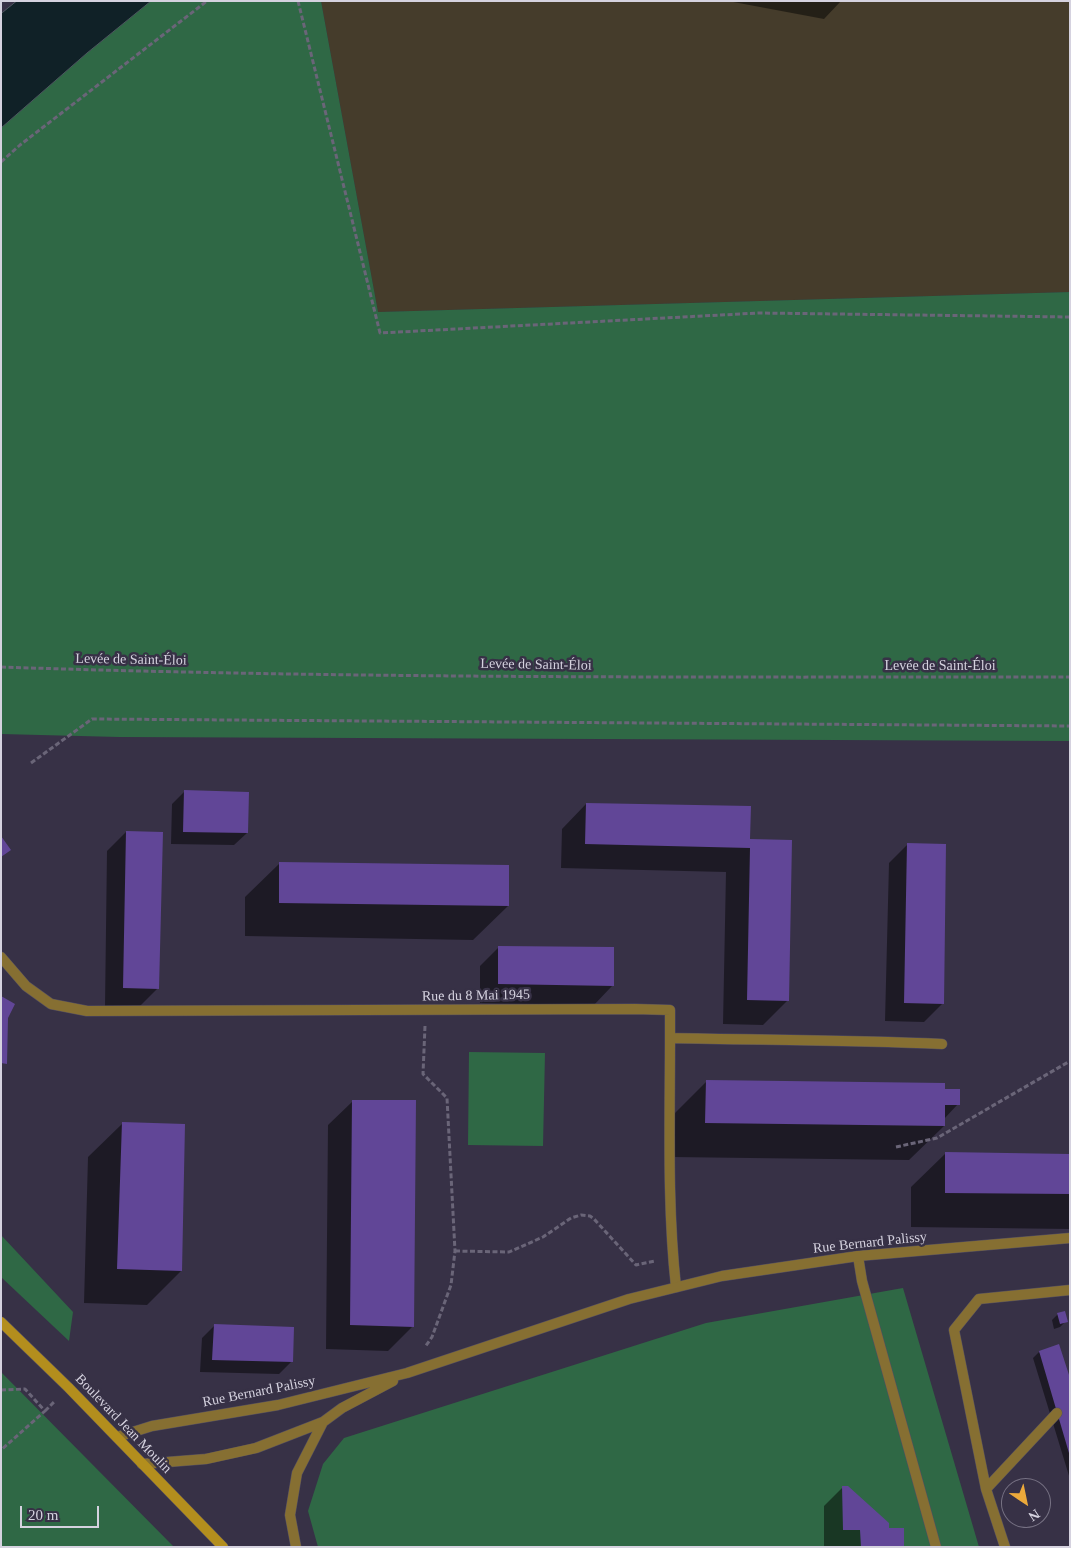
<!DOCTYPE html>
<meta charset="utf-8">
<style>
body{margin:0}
#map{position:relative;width:1071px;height:1548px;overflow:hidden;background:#373146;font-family:Georgia,serif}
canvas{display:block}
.frame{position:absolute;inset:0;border:2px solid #d5d2df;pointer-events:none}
.north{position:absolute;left:1001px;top:1478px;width:50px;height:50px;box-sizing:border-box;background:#373146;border:1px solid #767183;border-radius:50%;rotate:146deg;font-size:14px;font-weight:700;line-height:20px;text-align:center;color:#d5d2df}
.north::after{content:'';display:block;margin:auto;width:18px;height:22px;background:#eca93b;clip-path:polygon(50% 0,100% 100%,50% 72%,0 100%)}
.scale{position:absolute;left:20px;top:1506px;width:79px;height:22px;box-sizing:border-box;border:2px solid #d5d2df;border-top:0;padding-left:6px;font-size:15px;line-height:18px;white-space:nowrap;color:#d5d2df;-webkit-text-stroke:4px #373146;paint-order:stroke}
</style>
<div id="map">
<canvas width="1071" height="1548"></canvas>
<div class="frame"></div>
<div class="north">N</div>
<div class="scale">20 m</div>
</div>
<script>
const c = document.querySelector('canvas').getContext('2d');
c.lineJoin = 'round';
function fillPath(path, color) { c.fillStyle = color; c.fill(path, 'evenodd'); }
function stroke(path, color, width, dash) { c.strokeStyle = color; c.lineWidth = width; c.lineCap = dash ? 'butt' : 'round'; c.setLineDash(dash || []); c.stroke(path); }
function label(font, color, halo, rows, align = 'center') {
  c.font = font + ' Georgia,serif'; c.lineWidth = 5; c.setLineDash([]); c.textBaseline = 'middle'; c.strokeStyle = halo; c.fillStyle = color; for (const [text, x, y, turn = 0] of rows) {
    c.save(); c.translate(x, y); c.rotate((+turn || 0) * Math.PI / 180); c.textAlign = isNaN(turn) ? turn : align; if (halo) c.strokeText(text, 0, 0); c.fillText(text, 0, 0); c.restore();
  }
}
const industrial = new Path2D(`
 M321 1H1070V292L378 312Z`);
const green = new Path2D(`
 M151 1H321L378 312 1070 292V741L119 737 1 734V128L87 53Z
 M469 1052 545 1053 543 1146 468 1145Z
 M1 1235 73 1312 69 1341 1 1277Z
 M903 1288 979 1547H318L308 1511 323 1464 344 1438 706 1323Z
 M1 1372 174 1547H1Z`);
const water = new Path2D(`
 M17 1H151L87 53 1 128V14Z`);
const shadow = new Path2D(`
 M728 1H841L824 19Z
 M184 792 247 833 234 845 171 844 172 804Z
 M586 804 749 840 788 1000 763 1025 723 1024 726 872 561 868 562 829Z
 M126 832 158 988 139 1007 105 1006 107 851Z
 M908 844 943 1003 924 1022 885 1021 889 863Z
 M280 863 508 906 473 940 245 936V897Z
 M499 947 612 986 594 1005 480 1003V966Z
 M706 1082 944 1090 958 1104 944 1119V1126L909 1160 671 1157 672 1116Z
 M353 1101 413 1326 388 1351 326 1349 328 1125Z
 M123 1123 181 1271 147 1305 84 1303 88 1157Z
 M946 1153 1070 1155V1229L911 1227V1187Z
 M1058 1314 1066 1321 1060 1327 1054 1329 1052 1320Z
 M215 1325 291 1362 279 1374 200 1372 202 1338Z
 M1039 1352 1070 1382V1479L1033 1358Z
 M842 1488 888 1530 903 1547H824V1506Z`);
const building = new Path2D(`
 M184 790 249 792 248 833 183 832Z
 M586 803 751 806 750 839 792 840 789 1001 747 1000 750 848 585 844Z
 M126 831 163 832 159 989 123 988Z
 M1 836 11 850 1 857Z
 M907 843 946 844 944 1004 904 1003Z
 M279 862 509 865V906L279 903Z
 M498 946 614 947V986L498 984Z
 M1 996 15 1004 8 1018 7 1064 1 1063Z
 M706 1080 945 1083V1089H960V1105H945V1126L705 1123Z
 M352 1100H416L414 1327 350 1325Z
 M122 1122 185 1124 182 1271 117 1269Z
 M945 1152 1070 1154V1194L945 1193Z
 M1065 1311 1068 1322 1060 1324 1057 1313Z
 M214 1324 294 1327 293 1362 212 1360Z
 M1059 1344 1070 1378 1069 1453 1039 1351Z
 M842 1486H848L889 1523V1528H904V1547H861L860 1530H843Z`);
const path = new Path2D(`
 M298 1 380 333 759 313 1070 317
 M1 162 20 145 207 1
 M1 667C357 679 714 677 1070 677
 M31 763 92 719 1070 726
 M425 1026 423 1074 447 1098 455 1251 451 1285 432 1337 425 1347
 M896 1147 937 1138 1070 1061
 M455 1251 509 1252 543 1237 571 1218 581 1215 590 1216 594 1219 636 1265 655 1261
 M1 1390 25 1389 45 1411 1 1450
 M45 1411 55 1401`);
const service = new Path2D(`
 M1 957 26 986 51 1004 87 1011 635 1009 670 1010V1038C761 1040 851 1040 942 1044
 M670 1038C670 1121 667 1205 676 1287
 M858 1256 862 1281 936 1547
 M986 1489 1057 1413
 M1005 1547 986 1489 954 1330 979 1299 1070 1290`);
const tertiary = new Path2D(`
 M117 1437 152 1426 278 1405 407 1373 629 1299 722 1276 858 1256 1070 1238
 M142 1464 206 1459 256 1448 323 1422 342 1408 393 1381
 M296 1547 290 1515 297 1473 323 1422`);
const secondary = new Path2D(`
 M1 1322 68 1387 223 1547`);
const streetNames = [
 ["Levée de Saint-Éloi",131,660,1],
 ["Levée de Saint-Éloi",536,665,1],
 ["Levée de Saint-Éloi",940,666],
 ["Rue du 8 Mai 1945",476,996,-1],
 ["Rue Bernard Palissy",870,1243,-6],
 ["Rue Bernard Palissy",259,1392,-11],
 ["Boulevard Jean Moulin",123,1424,46]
];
fillPath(industrial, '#453c2b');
fillPath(green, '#2f6845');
fillPath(water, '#102127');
stroke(water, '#4b565e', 1);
fillPath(shadow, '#0007');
fillPath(building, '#614697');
stroke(service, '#534e62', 11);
stroke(tertiary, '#534e62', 11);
stroke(secondary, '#534e62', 11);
stroke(path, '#6a6578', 3, [5, 2.5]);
stroke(service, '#866f32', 10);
stroke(tertiary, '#866f32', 10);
stroke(secondary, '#b38e1d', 10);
label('14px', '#d5d2df', '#373146', streetNames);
</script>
